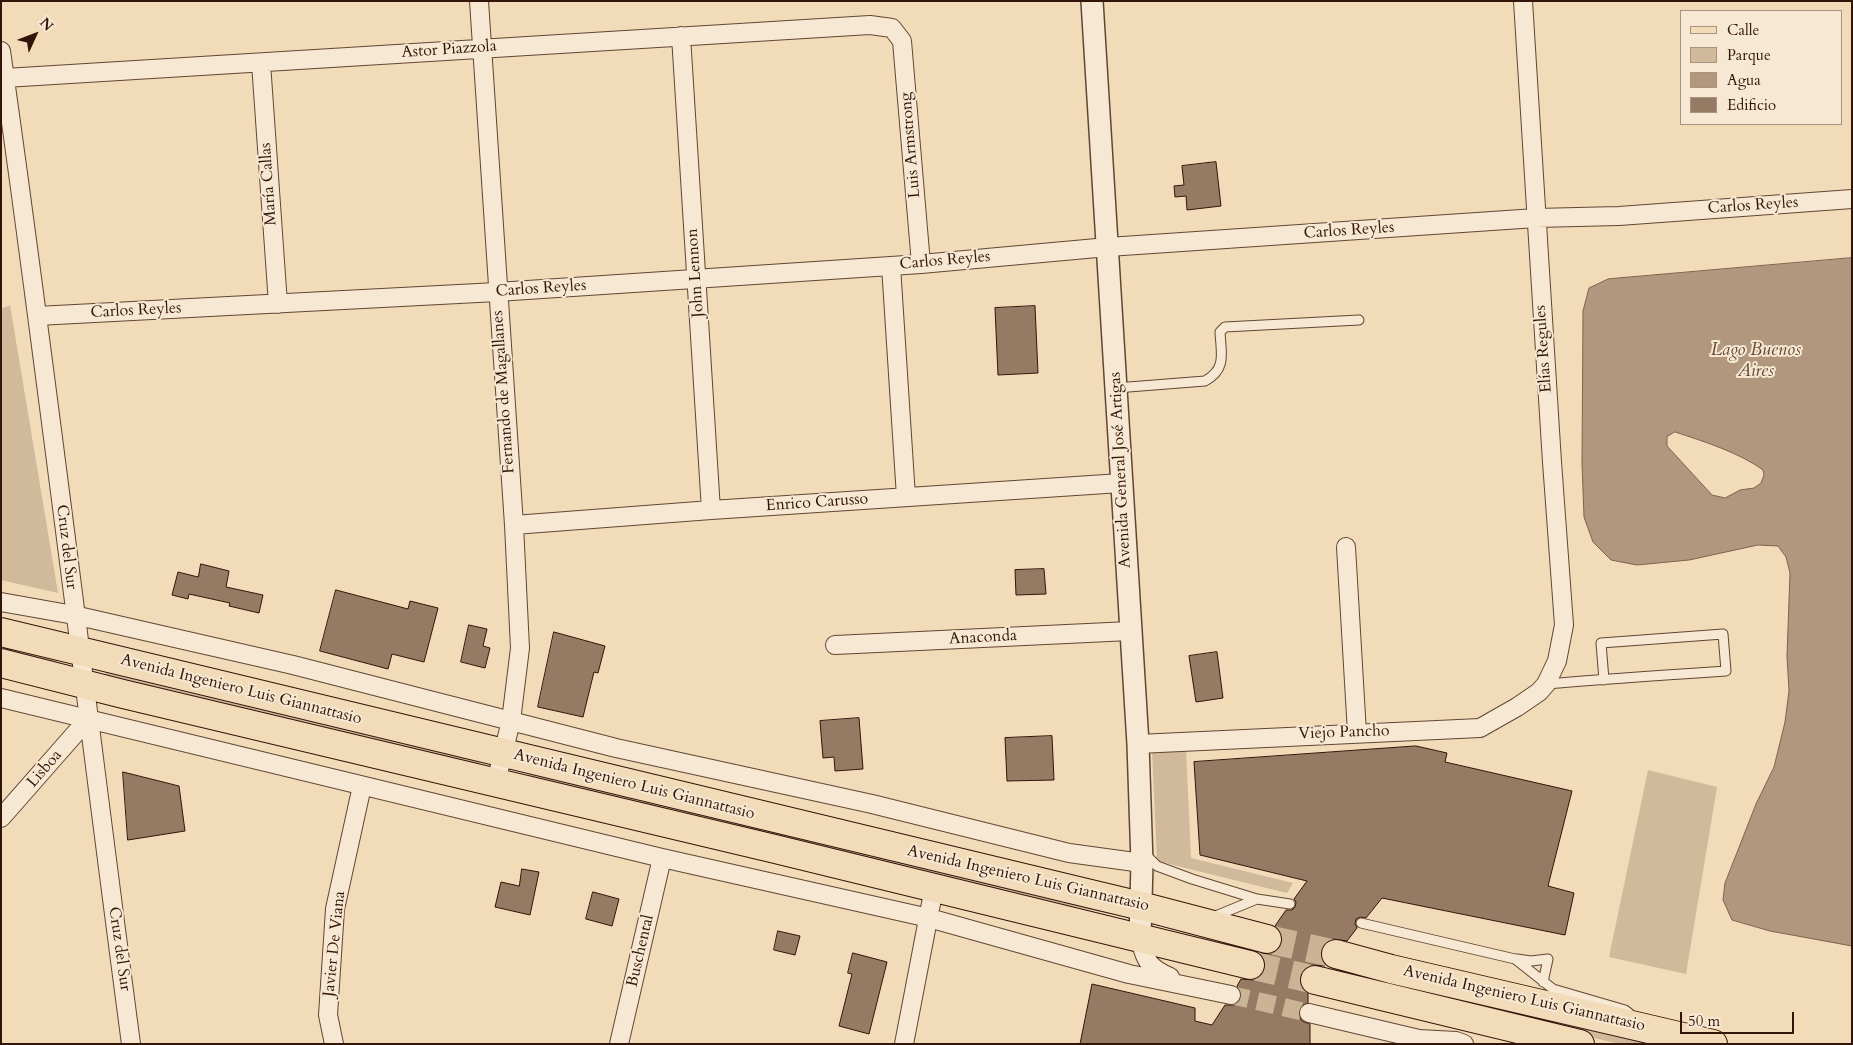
<!DOCTYPE html>
<meta charset="utf-8">
<style>
body{margin:0}
#map{position:relative;width:1853px;height:1045px;overflow:hidden;background:#f1dbb9;font-family:Cardo,serif}
canvas{display:block}
.frame{position:absolute;inset:0;border:2px solid #331408;pointer-events:none}
.legend{position:absolute;left:1680px;top:10px;width:162px;height:115px;box-sizing:border-box;background:#f6e8d2;border:1px solid #a89381;margin:0;padding:6px 9px;list-style:none;font-size:15px;color:#331408}
.legend li{display:flex;align-items:center;gap:10px;height:25px}
.legend b{width:25px;border:1px solid #a89381}
.north{position:absolute;left:10px;top:10px;width:50px;height:50px;-webkit-text-stroke:4px #f6e8d2;paint-order:stroke;rotate:47deg;font-size:14px;font-weight:700;line-height:20px;text-align:center;color:#331408}
.north::after{content:'';display:block;margin:auto;width:18px;height:22px;background:#331408;clip-path:polygon(50% 0,100% 100%,50% 72%,0 100%)}
.scale{position:absolute;left:1680px;top:1012px;width:114px;height:22px;box-sizing:border-box;border:2px solid #331408;border-top:0;padding-left:6px;font-size:15px;line-height:18px;white-space:nowrap;color:#331408;-webkit-text-stroke:4px #f6e8d2;paint-order:stroke}
</style>
<div id="map">
<canvas width="1853" height="1045"></canvas>
<div class="frame"></div>
<ul class="legend">
<li><b style="height:6px;background:#f1dbb9"></b>Calle</li>
<li><b style="height:14px;background:#d1b99b"></b>Parque</li>
<li><b style="height:14px;background:#b0977d"></b>Agua</li>
<li><b style="height:14px;background:#967b64"></b>Edificio</li>
</ul>
<div class="north">N</div>
<div class="scale">50 m</div>
</div>
<script>
const c = document.querySelector('canvas').getContext('2d');
c.lineJoin = 'round';
function fillPath(path, color) { c.fillStyle = color; c.fill(path, 'evenodd'); }
function stroke(path, color, width, dash) { c.strokeStyle = color; c.lineWidth = width; c.lineCap = dash ? 'butt' : 'round'; c.setLineDash(dash || []); c.stroke(path); }
function label(font, color, halo, rows, align = 'center') {
  c.font = font + ' Cardo,serif'; c.lineWidth = 4; c.setLineDash([]); c.textBaseline = 'middle'; c.strokeStyle = halo; c.fillStyle = color; for (const [text, x, y, turn = 0] of rows) {
    c.save(); c.translate(x, y); c.rotate((+turn || 0) * Math.PI / 180); c.textAlign = isNaN(turn) ? turn : align; if (halo) c.strokeText(text, 0, 0); c.fillText(text, 0, 0); c.restore();
  }
}
const green = new Path2D(`
 M10 305 58 593 1 580V309Z
 M1 641 58 657 56 664 1 654Z
 M106 668 484 761 477 764 367 737H351L105 676Z
 M1186 748 1191 858 1293 883 1287 893 1157 861 1152 751Z
 M524 770 1117 909 1115 915 1050 902 574 787 531 777Z
 M1648 770 1717 787 1686 974 1609 957Z
 M1418 986 1672 1044H1619L1415 994Z`);
const water = new Path2D(`
 M1852 258V946L1770 931 1732 920 1723 900 1725 883 1756 804 1774 767 1785 722 1789 691 1787 656 1790 573 1786 557 1778 546 1758 545 1689 560 1637 565 1611 560 1593 542 1584 517 1582 463 1583 311 1589 288 1608 279ZM1675 432C1703 441 1740 453 1763 470L1764 475 1761 483 1754 488 1740 490 1725 498 1712 495 1667 446V437Z`);
const building = new Path2D(`
 M1216 162 1221 206 1187 210 1186 196 1175 197 1174 186 1184 185 1182 166Z
 M1035 306 1038 373 998 375 995 308Z
 M201 564 229 571 226 587 263 595 259 613 229 606 230 603 189 594 188 599 172 595 178 572 198 577Z
 M1044 569 1046 594 1016 595 1015 570Z
 M336 590 408 609 410 601 438 608 424 662 392 654 388 669 320 651Z
 M469 625 487 629 483 646 490 648 485 668 461 662Z
 M554 632 605 646 598 673 594 672 583 717 538 707Z
 M1217 652 1223 698 1196 702 1189 656Z
 M859 718 863 769 835 771 834 757 823 758 820 721Z
 M1052 736 1054 780 1007 781 1005 738Z
 M1416 746 1447 753 1445 762 1572 791 1548 886 1574 893 1565 935 1382 898 1366 918 1360 917 1356 919 1355 924 1357 928 1347 941 1333 939 1325 943 1321 949V957L1325 966 1310 965 1303 970 1300 976V985L1308 993V1003L1301 1006 1299 1016 1302 1021 1310 1024V1044H1080L1092 984 1195 1008V1021L1212 1025 1225 1005H1234L1239 1002 1241 992 1237 986 1241 979 1254 980 1262 975 1265 968V961L1260 953 1272 954 1278 950 1282 943V934L1275 926 1286 910H1292L1295 907 1296 902 1294 899 1307 881 1200 855 1194 762Z
 M123 772 179 786 185 831 128 840Z
 M522 869 539 872 530 915 495 907 501 882 519 886Z
 M593 892 619 899 612 926 586 919Z
 M778 931 800 936 795 955 774 950Z
 M853 953 887 962 869 1034 839 1026 852 974 848 973Z`);
const minorTunnel = new Path2D(`
 M1231 995 1309 1013`);
const primaryTunnel = new Path2D(`
 M1267 939 1336 954
 M1250 965 1315 980`);
const service = new Path2D(`
 M1116 388 1205 381C1227 369 1221 353 1220 332L1225 327 1359 320
 M1546 684C1606 679 1666 675 1726 671L1723 634 1601 643 1604 680
 M1146 855 1157 866 1192 879 1257 899 1290 904
 M1213 917 1257 899
 M1361 923 1515 959 1553 989 1625 1010 1629 1013
 M1517 959 1531 961 1548 959 1543 982`);
const minor = new Path2D(`
 M479 1 514 525 520 648 511 721 496 782
 M681 36 711 510
 M1 51C48 381 87 713 131 1044
 M261 63 278 304
 M5 78 870 25 892 28 902 41 921 264
 M891 266 906 497
 M37 316 497 292 921 264 1108 247 1536 218 1619 216 1852 199
 M514 525 711 510 1121 483
 M1346 547 1357 733
 M1 602 74 615 293 665 616 748 872 804 1069 853 1142 863
 M835 645 1130 631
 M1 698 662 858 929 918 1129 974 1231 995
 M1138 744 1480 728 1517 707 1539 692 1546 684 1557 661 1564 625 1552 462 1523 1
 M1 818 88 719
 M1140 939C1145 961 1149 968 1170 977
 M1309 1013 1419 1039 1456 1041 1464 1044
 M334 1044 328 1015 335 909 362 786
 M619 1044 662 858
 M904 1044 934 888`);
const tertiary = new Path2D(`
 M1092 1 1138 744 1142 863 1140 939`);
const primary = new Path2D(`
 M1 632 1141 906 1267 939
 M1 663 123 694 775 849 1250 965
 M1336 954 1391 969 1713 1044
 M1315 980 1580 1044`);
const streetNames = [
 ["Astor Piazzola",449,50,-4],
 ["Luis Armstrong",911,145,-95],
 ["María Callas",269,184,-94],
 ["Carlos Reyles",1753,206,-4],
 ["Carlos Reyles",1349,231,-4],
 ["Carlos Reyles",945,261,-5],
 ["John Lennon",696,273,-94],
 ["Carlos Reyles",541,289,-4],
 ["Carlos Reyles",136,311,-3],
 ["Elías Regules",1544,349,-94],
 ["Fernando de Magallanes",504,392,-94],
 ["Avenida General José Artigas",1121,470,-93],
 ["Enrico Carusso",817,503,-4],
 ["Cruz del Sur",66,547,83],
 ["Anaconda",983,638,-3],
 ["Avenida Ingeniero Luis Giannattasio",241,690,14],
 ["Viejo Pancho",1344,733,-2],
 ["Lisboa",45,769,-49],
 ["Avenida Ingeniero Luis Giannattasio",634,785,14],
 ["Avenida Ingeniero Luis Giannattasio",1028,879,13],
 ["Javier De Viana",335,944,-84],
 ["Cruz del Sur",119,949,82],
 ["Buschental",641,951,-77],
 ["Avenida Ingeniero Luis Giannattasio",1524,999,13]
];
const waterNames = [
 ["Lago Buenos",1756,351],
 ["Aires",1756,372]
];
fillPath(green, '#d1b99b');
fillPath(water, '#b0977d');
stroke(water, '#7e634e', 1);
fillPath(building, '#967b64');
stroke(building, '#331408', 1);
stroke(minorTunnel, '#cbb396', 18, [18, 9]);
stroke(primaryTunnel, '#cbb396', 28, [28, 14]);
stroke(service, '#624634', 11);
stroke(minor, '#624634', 20);
stroke(tertiary, '#624634', 24);
stroke(primary, '#331408', 30);
stroke(service, '#f6e8d2', 9);
stroke(minor, '#f6e8d2', 18);
stroke(tertiary, '#f6e8d2', 21);
stroke(primary, '#f1dbb9', 28);
label('16px', '#331408', '#f6e8d2', streetNames);
label('italic 18px', '#654837', '#f6e8d2', waterNames);
</script>
